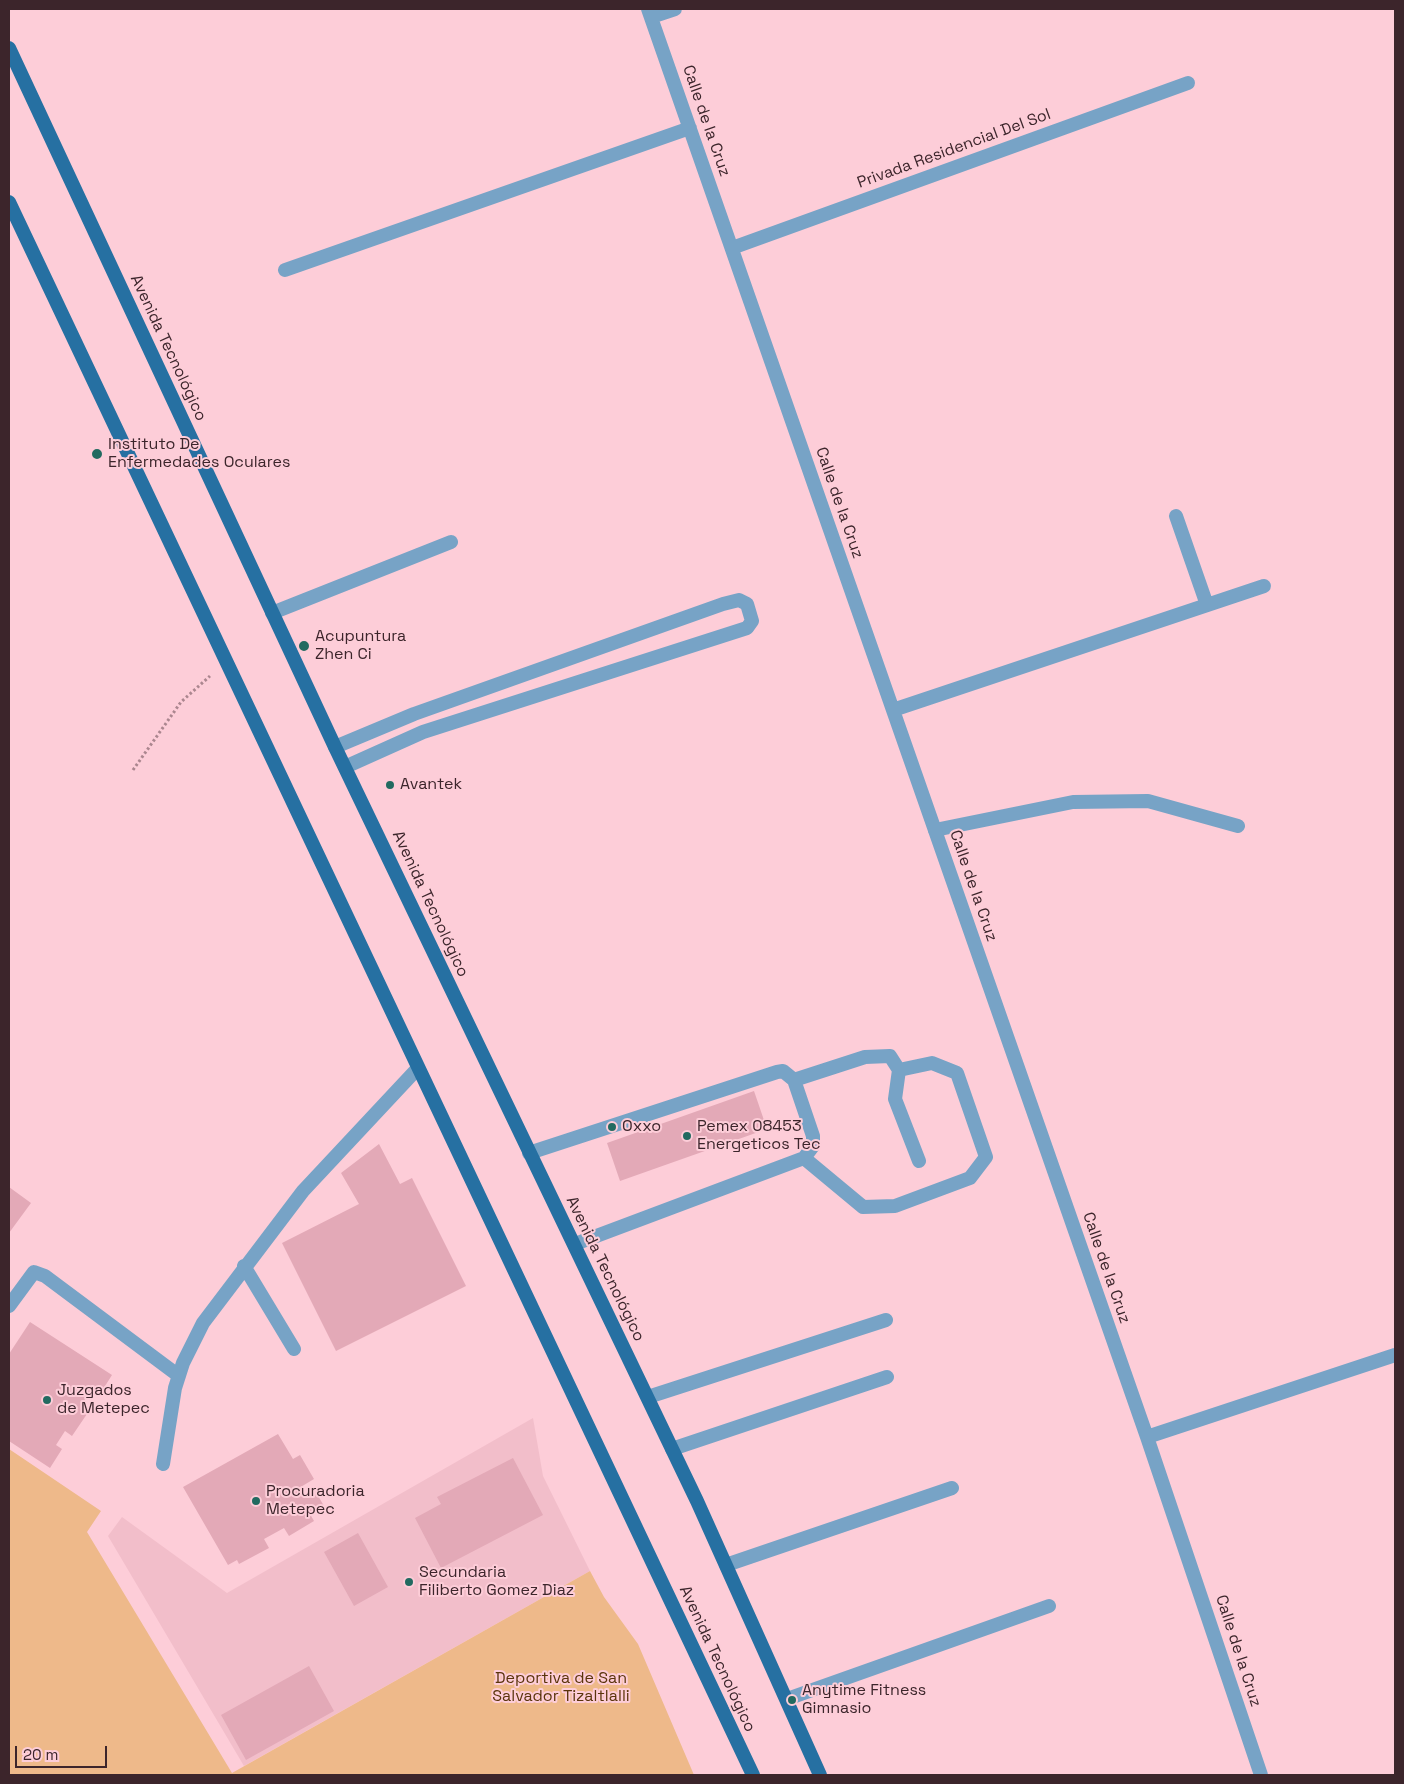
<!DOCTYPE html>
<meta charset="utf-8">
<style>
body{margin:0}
#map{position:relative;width:1404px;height:1784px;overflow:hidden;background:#fdcdd8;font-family:"Space Grotesk",sans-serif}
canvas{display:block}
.frame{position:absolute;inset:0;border:10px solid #3c252b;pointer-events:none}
.scale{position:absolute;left:15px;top:1746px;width:92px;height:22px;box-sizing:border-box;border:2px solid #3c252b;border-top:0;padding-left:6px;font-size:15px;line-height:18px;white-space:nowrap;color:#3c252b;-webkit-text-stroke:4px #fdcdd8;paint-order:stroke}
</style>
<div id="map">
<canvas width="1404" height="1784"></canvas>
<div class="frame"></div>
<div class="scale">20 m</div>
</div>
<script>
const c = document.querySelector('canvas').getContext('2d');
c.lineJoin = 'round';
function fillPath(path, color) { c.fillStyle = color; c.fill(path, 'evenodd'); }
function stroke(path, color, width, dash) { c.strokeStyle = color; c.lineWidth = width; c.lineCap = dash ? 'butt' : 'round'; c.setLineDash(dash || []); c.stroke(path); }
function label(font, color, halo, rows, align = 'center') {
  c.font = font + ' "Space Grotesk",sans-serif'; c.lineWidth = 4; c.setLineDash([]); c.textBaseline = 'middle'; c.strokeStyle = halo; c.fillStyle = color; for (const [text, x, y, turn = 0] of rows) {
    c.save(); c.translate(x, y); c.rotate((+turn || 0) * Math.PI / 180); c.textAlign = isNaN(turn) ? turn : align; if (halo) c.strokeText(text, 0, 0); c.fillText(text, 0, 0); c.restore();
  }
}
const built = new Path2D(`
 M533 1418 543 1476 590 1571 244 1766 108 1536 122 1517 227 1593Z`);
const green = new Path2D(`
 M9 1449 101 1511 87 1532 232 1773 590 1571 604 1597 638 1644 694 1775H9Z`);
const building = new Path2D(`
 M754 1091 767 1129 620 1181 607 1143Z
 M379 1144 400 1184 412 1178 466 1286 336 1351 282 1243 359 1204 341 1173Z
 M9 1187 31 1203 9 1233Z
 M30 1322 112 1375 100 1394 92 1389 81 1406 89 1411 72 1436 65 1431 56 1445 62 1449 50 1468 9 1441V1354Z
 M278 1434 293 1459 300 1455 314 1479 299 1488 303 1495 314 1489 324 1506 310 1514 314 1521 289 1536 284 1528 264 1539 269 1548 239 1564 237 1560 228 1565 183 1487Z
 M513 1458 543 1515 441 1568 415 1518 441 1504 437 1497Z
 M358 1533 388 1587 354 1606 324 1552Z
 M309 1666 334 1711 246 1760 221 1715Z`);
const path = new Path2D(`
 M133 770 181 702 210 676`);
const service = new Path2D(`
 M272 613 451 542
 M335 747 414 714 723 604 739 600 747 604 752 621 747 628 423 732 345 767
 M935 830 1073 802 1148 801 1238 826
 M794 1080 865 1057 890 1056 899 1070
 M529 1153 777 1072 783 1071 794 1080 813 1136V1146L804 1158 575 1244
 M804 1158 863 1207 895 1206 970 1178 986 1157 957 1073 932 1063 899 1070 895 1099 919 1161
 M244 1266 294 1349
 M9 1306 34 1272 45 1276 179 1376
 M648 1397 886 1320
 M672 1449 887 1377
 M163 1464 175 1388 183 1363 203 1323 303 1191 418 1068
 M726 1565 952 1488
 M787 1699 1049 1606`);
const minor = new Path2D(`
 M648 9 1147 1437 1261 1775
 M651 17 675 9
 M732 248 1188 83
 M285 270 690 128
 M1176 516 1207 605
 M893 710 1264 586
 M1147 1437 1395 1355`);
const primary = new Path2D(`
 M9 48 335 747 697 1501 820 1775
 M9 202 753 1775`);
const markers = [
 [97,454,6,"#226a60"],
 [304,646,6,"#226a60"],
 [390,785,5,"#226a60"],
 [612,1127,5,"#226a60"],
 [687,1136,5,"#226a60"],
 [47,1400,5,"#226a60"],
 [256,1501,5,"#226a60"],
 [409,1582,5,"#226a60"],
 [792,1700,5,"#226a60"]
];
const streetNames = [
 ["Calle de la Cruz",706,121,71],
 ["Privada Residencial Del Sol",954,149,-20],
 ["Avenida Tecnológico",168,348,65],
 ["Calle de la Cruz",839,503,71],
 ["Calle de la Cruz",973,886,71],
 ["Avenida Tecnológico",430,904,65],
 ["Calle de la Cruz",1106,1268,71],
 ["Avenida Tecnológico",605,1269,64],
 ["Calle de la Cruz",1238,1651,72],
 ["Avenida Tecnológico",717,1659,65]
];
const poiNames = [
 ["Instituto De",108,445],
 ["Enfermedades Oculares",108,463],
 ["Acupuntura",315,637],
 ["Zhen Ci",315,655],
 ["Avantek",400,785],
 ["Oxxo",622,1127],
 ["Pemex 08453",697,1127],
 ["Energeticos Tec",697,1145],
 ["Juzgados",57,1391],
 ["de Metepec",57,1409],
 ["Procuradoria",266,1492],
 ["Metepec",266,1510],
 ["Secundaria",419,1573],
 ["Filiberto Gomez Diaz",419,1591],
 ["Anytime Fitness",802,1691],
 ["Gimnasio",802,1709]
];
const parkNames = [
 ["Deportiva de San",561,1679],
 ["Salvador Tizaltlalli",561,1697]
];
fillPath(built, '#f2beca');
fillPath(green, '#eeb98a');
fillPath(building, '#e3a9b7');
stroke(path, '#ab868f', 3, [2.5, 2.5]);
stroke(service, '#77a3c6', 14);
stroke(minor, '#77a3c6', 14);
stroke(primary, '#2670a2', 14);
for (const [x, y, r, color] of markers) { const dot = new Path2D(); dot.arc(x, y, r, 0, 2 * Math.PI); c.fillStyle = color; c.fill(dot); stroke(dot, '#fdcdd8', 2); }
label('16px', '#3c252b', '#fdcdd8', streetNames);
label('16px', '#3c252b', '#fdcdd8', poiNames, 'left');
label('16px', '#5a340b', '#fdcdd8', parkNames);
</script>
